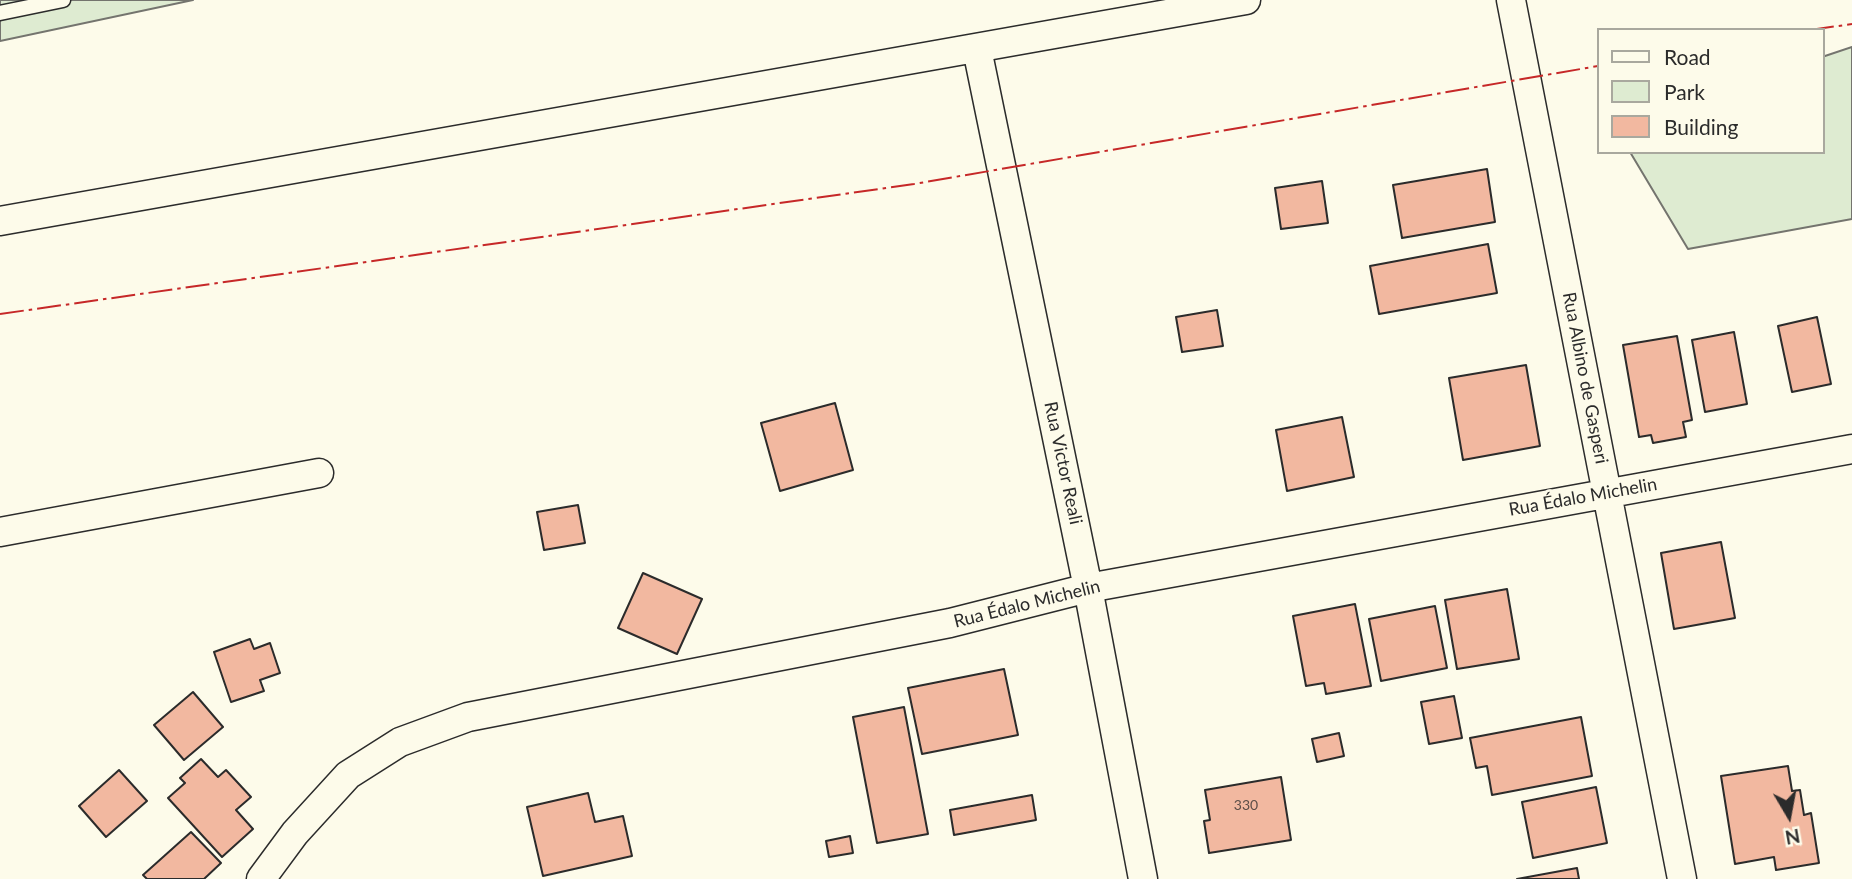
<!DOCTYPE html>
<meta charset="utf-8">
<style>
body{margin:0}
#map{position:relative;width:1852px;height:879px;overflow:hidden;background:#fdfbea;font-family:Lato,sans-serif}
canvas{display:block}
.legend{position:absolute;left:1597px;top:28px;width:228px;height:126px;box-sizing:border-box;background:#fdfbea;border:2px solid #a9a89e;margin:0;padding:9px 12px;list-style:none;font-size:21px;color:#2b2b2b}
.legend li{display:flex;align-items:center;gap:14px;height:35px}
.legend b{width:35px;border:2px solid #a9a89e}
.north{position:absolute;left:1754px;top:781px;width:70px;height:70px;-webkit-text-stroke:5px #fdfbea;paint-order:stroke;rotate:170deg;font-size:19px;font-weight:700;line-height:28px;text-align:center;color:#2b2b2b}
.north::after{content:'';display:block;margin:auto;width:24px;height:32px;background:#2b2b2b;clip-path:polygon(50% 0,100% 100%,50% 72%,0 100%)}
</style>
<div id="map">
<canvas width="1852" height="879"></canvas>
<ul class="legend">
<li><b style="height:9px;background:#fdfbea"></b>Road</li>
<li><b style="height:19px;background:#deebd1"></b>Park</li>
<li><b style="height:19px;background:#f2b8a0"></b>Building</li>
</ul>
<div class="north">N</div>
</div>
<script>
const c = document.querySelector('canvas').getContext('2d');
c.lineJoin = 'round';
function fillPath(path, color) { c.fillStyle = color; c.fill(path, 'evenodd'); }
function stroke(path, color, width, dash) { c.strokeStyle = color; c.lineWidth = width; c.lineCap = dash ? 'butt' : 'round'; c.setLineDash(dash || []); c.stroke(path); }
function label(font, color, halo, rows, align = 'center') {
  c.font = font + ' Lato,sans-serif'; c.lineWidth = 5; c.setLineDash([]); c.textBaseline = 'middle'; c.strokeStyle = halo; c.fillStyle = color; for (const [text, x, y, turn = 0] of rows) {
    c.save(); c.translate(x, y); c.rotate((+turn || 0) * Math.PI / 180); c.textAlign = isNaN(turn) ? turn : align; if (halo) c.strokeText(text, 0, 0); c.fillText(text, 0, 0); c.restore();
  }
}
const green = new Path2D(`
 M0 0H193L0 41Z
 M1852 47V219L1688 249 1630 152H1822V57Z`);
const building = new Path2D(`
 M1487 169 1495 222 1402 238 1393 185Z
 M1322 181 1328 223 1281 229 1275 188Z
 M1488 244 1497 293 1379 314 1370 266Z
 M1217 310 1223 346 1182 352 1176 317Z
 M1817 317 1831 384 1792 392 1778 326Z
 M1734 332 1747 404 1705 412 1692 340Z
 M1677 336 1692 420 1683 422 1686 437 1653 443 1651 435 1639 437 1623 345Z
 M1526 365 1540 446 1463 460 1449 378Z
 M835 403 853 470 780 491 761 423Z
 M1342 417 1354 477 1287 491 1276 430Z
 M578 505 585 543 544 550 537 512Z
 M1721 542 1735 618 1674 629 1661 553Z
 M643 573 702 599 677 654 618 628Z
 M1507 589 1519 659 1457 669 1445 600Z
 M1355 604 1371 686 1326 694 1324 683 1306 686 1293 616Z
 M1435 606 1447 668 1381 681 1369 619Z
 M250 639 254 649 270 643 280 673 260 680 264 691 231 702 214 652Z
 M1004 669 1018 735 922 754 908 688Z
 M193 692 223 727 184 760 154 725Z
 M1454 696 1462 738 1429 744 1421 702Z
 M904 707 928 834 877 843 853 717Z
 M1581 717 1592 776 1492 795 1487 766 1476 768 1470 738Z
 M1339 733 1344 756 1317 762 1312 739Z
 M201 759 218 777 226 770 251 797 236 810 253 829 222 857 168 798 185 783 180 778Z
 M1788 766 1792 791 1800 790 1804 815 1811 813 1819 863 1776 870 1774 857 1735 864 1721 776Z
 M119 770 147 801 106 837 79 806Z
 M1281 777 1291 840 1209 853 1204 821 1210 820 1205 790Z
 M1596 787 1607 843 1533 858 1522 802Z
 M588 793 595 822 623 816 632 856 543 876 527 807Z
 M1032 795 1036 820 954 835 950 810Z
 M191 832 221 863 204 879H147L143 875Z
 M850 836 853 853 829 857 826 841Z
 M1577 868 1579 879H1517Z`);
const service = new Path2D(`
 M0 13 63 0`);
const minor = new Path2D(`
 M1511 0 1682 879
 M977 49 1088 588 1143 879
 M0 221 1246 0
 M0 532 319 473
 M261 879 295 833 348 775 400 742 468 717 950 623 1088 588 1852 449`);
const power = new Path2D(`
 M1810 30 1852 24
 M0 314 914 184 1598 66`);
const numberNames = [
 ["330",1246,805]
];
const streetNames = [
 ["Rua Albino de Gasperi",1585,378,79],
 ["Rua Victor Reali",1063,463,78],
 ["Rua Édalo Michelin",1583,497,-10],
 ["Rua Édalo Michelin",1027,604,-14]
];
fillPath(green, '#deebd1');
stroke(green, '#74746e', 2);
fillPath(building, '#f2b8a0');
stroke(building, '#2b2b2b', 2);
stroke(service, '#2b2b2b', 17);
stroke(minor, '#2b2b2b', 31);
stroke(service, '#fdfbea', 14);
stroke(minor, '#fdfbea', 28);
stroke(power, '#c62828', 2, [24, 5, 3.5, 5]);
label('14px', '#5d4e48', null, numberNames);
label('18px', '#2b2b2b', '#fdfbea', streetNames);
</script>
